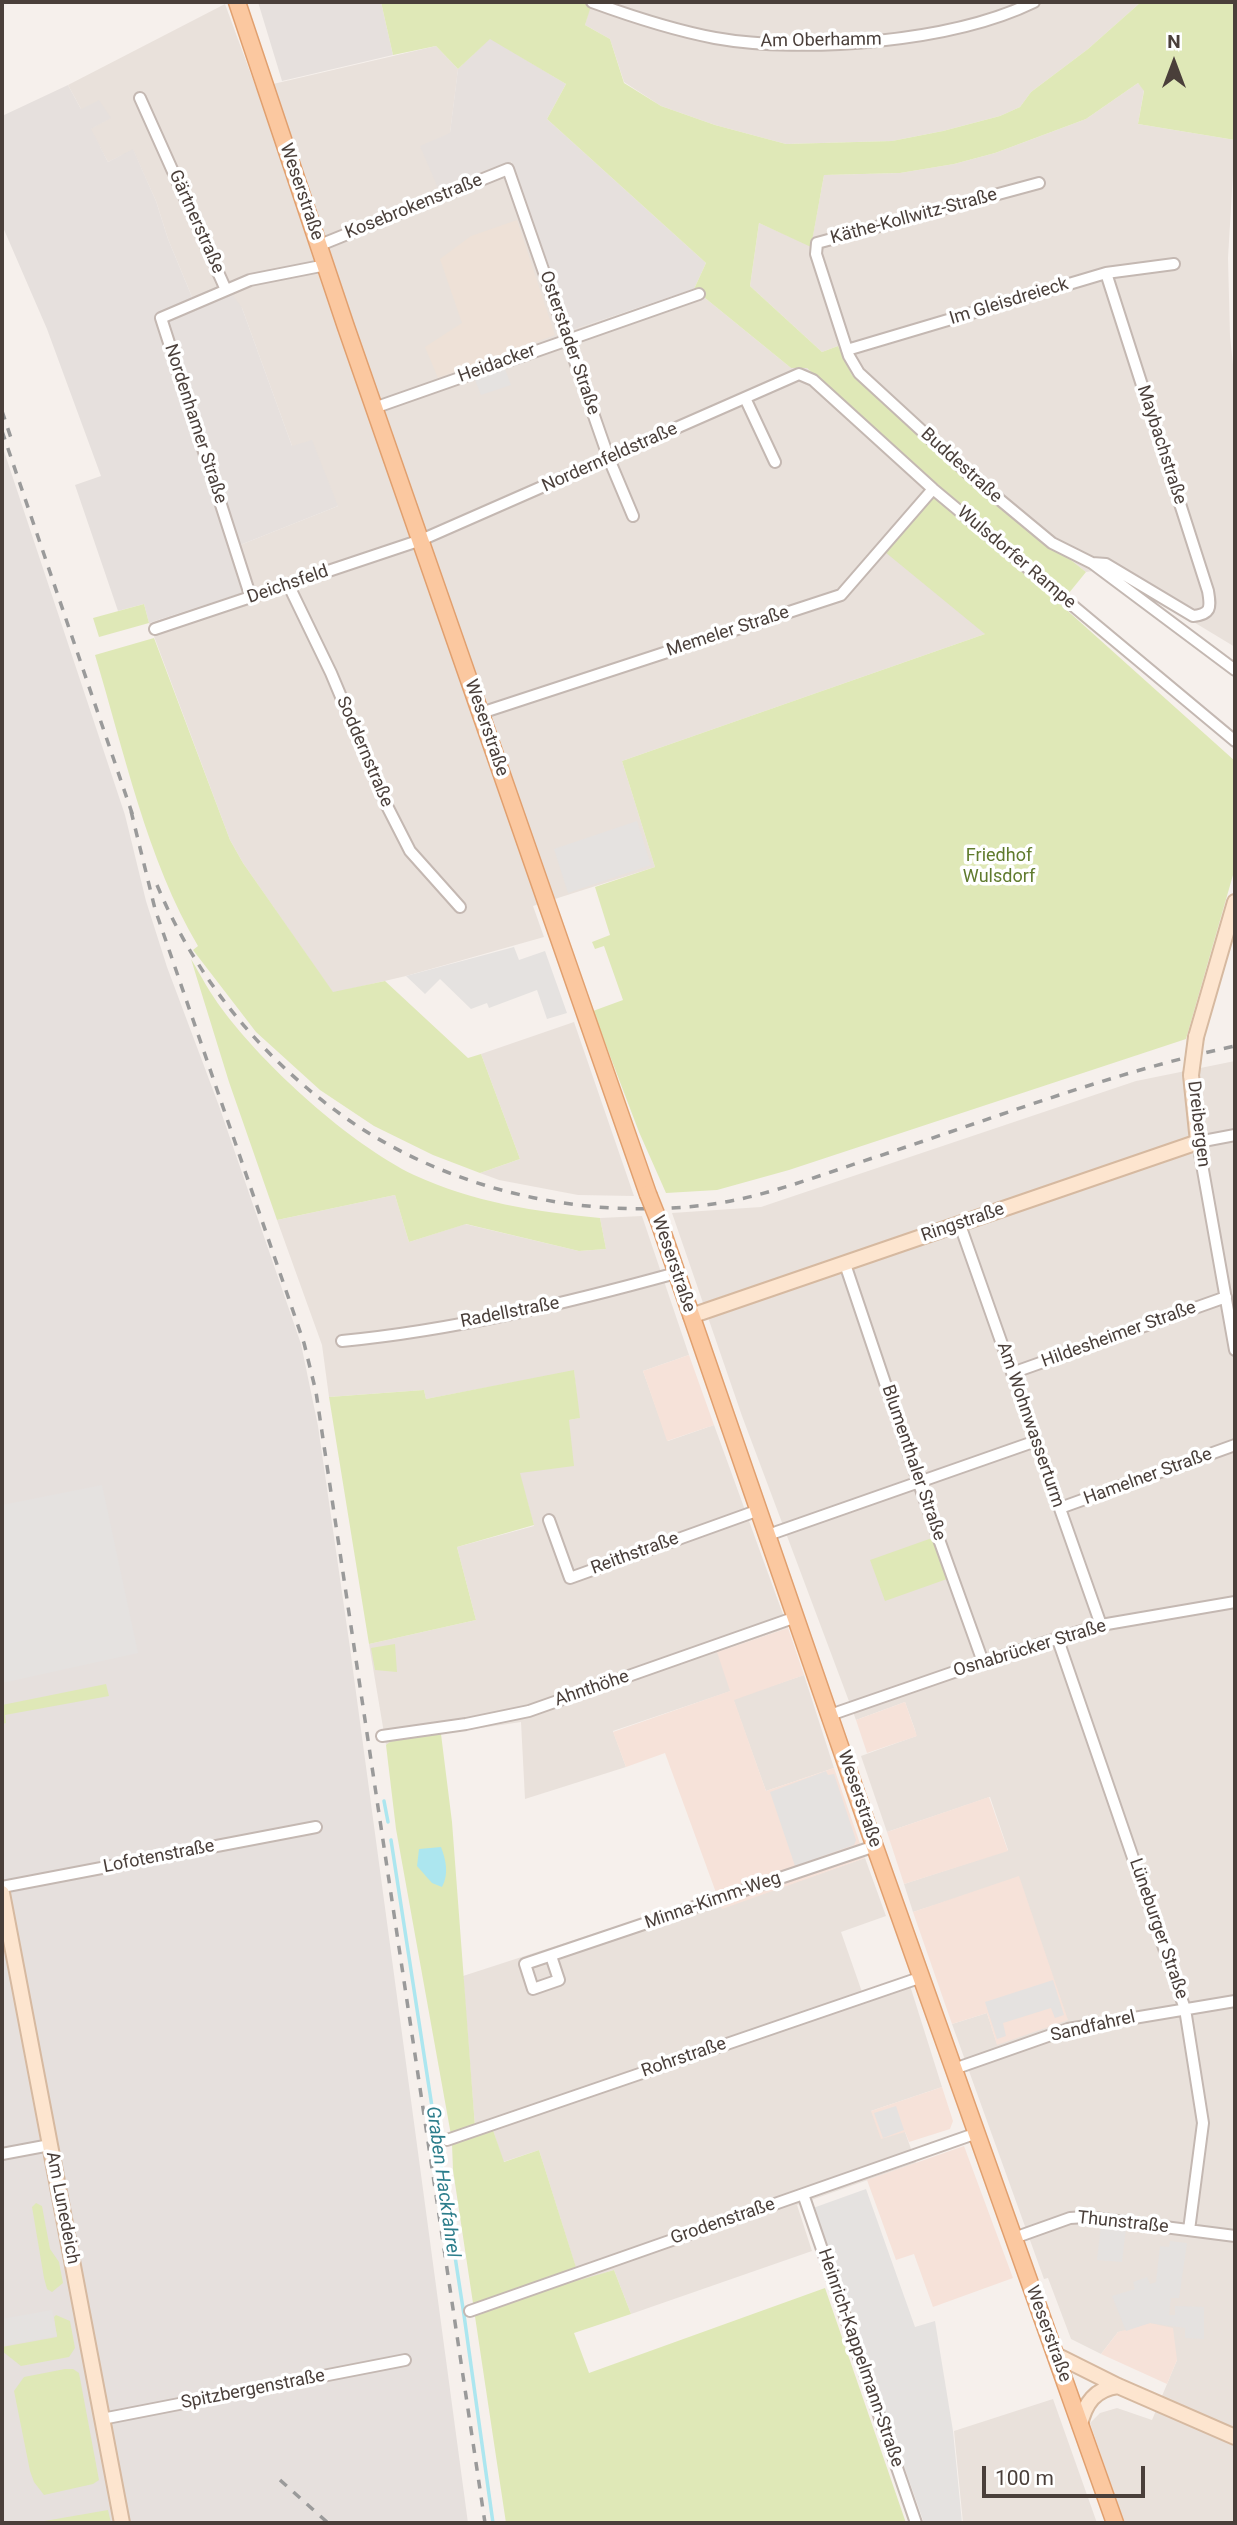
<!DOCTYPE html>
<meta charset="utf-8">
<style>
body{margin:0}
#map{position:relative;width:1237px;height:2525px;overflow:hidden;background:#f6f0ec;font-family:Roboto,sans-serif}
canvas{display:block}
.frame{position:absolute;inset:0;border:4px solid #4a3f3a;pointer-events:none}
.north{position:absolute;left:1139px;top:28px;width:70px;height:70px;-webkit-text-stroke:5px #fff;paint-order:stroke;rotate:0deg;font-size:19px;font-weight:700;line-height:28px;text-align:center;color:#4a3f3a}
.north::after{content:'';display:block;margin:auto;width:24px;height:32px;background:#4a3f3a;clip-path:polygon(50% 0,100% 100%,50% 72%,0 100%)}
.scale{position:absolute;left:982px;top:2466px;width:163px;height:32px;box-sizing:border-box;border:4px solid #4a3f3a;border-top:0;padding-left:9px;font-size:21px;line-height:24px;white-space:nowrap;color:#4a3f3a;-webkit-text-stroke:5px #fff;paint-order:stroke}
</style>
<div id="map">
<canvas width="1237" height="2525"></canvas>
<div class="frame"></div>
<div class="north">N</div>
<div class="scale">100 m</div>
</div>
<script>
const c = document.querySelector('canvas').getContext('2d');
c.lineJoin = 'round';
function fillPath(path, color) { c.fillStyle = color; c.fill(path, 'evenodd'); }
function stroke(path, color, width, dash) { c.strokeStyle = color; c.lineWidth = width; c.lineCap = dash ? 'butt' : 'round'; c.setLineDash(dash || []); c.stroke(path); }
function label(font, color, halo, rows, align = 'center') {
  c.font = font + ' Roboto,sans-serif'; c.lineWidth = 7; c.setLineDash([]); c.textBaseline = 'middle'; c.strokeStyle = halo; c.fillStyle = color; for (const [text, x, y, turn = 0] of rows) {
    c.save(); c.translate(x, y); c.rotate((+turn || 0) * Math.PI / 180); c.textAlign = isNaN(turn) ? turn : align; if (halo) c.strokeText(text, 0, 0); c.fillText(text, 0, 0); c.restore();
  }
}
const residential = new Path2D(`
 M581 2H1141L1088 49 1031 92 1020 107 1000 116 943 131 892 141 786 144 715 125 661 106 624 82 610 39 585 25 590 6Z
 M225 4 256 88 436 46 458 69 450 133 511 161 572 330 694 289 791 368H807L939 488 985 634 622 761 655 867 533 906 544 937 406 976 333 993 243 863 230 840 149 623 245 592 230 549 338 506 292 446 242 308 192 297 168 239 156 201 133 150 108 162 90 129 110 118 81 109 68 85Z
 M1138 83 1144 90 1138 124 1235 140 1228 258 1230 336 1235 384V647L1106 569 1086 572 969 479 852 375 838 346 822 352 750 286 759 223 811 246 824 175 900 173 954 164 995 153 1086 119Z
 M574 1022 634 1196 578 1195 499 1180 480 1173 520 1159 481 1054Z
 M1235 1061V2523H1124L1090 2423 1100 2413 1117 2408 1152 2420 1177 2360 1126 2331 1118 2332 1101 2354 1071 2339 1048 2278 1044 2279 952 2024 987 2013 997 2044 963 1896 913 1912 904 1884 1008 1850 990 1797 887 1832 861 1756 916 1736 915 1730 905 1702 856 1720 742 1416 672 1213 761 1207 1136 1081Z
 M395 1195 409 1242 465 1224 579 1251 606 1249 600 1218 642 1216 689 1355 643 1371 668 1441 714 1425 788 1628 718 1652 731 1691 613 1731 626 1767 525 1799 521 1722 441 1734 404 1735 386 1745 369 1644 476 1620 457 1547 534 1526 519 1472 569 1420 579 1418 574 1371 426 1399 424 1390 329 1397 322 1345 277 1220Z
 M804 1675 834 1768 766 1791 733 1699Z
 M865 1858 886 1916 841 1932 862 1992 907 1976 942 2087 871 2111 905 2132 916 2163 797 2205 812 2251 631 2314 614 2270 580 2281 539 2150 503 2162 493 2130 475 2127 463 1976 716 1894 722 1908Z
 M1053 2399 1097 2523H963L954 2431Z`);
const commercial = new Path2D(`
 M689 1355 714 1425 667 1441 643 1371Z
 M788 1628 804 1675 734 1700 766 1791 834 1768 865 1858 722 1909 665 1753 626 1767 613 1732 730 1691 717 1652Z
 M905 1702 917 1736 867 1753 856 1720Z
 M989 1797 1008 1851 904 1884 887 1832Z
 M1019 1876 1068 2020 997 2045 987 2013 952 2024 913 1912Z
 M942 2087 953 2121 950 2129 909 2142 905 2132 881 2139 871 2111Z
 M964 2146 1013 2278 933 2307 914 2254 896 2260 867 2180Z
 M1150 2323 1173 2328 1177 2360 1167 2384 1101 2354 1118 2332Z`);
const industrial = new Path2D(`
 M258 2H381L393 55 282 81Z
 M490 38 566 84 547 119 706 263 694 289 572 330 511 161 438 188 420 146 450 133 458 69Z
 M68 85 81 109 99 100 111 118 91 129 108 162 133 149 156 201 168 239 192 297 224 283 242 308 292 446 312 440 338 506 230 549 245 592 149 623 144 604 118 611 75 485 101 476 47 329 2 225V116Z
 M2 445 125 815 146 901 167 967 219 1106 301 1344 318 1426 350 1648 468 2523H2Z`);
const education = new Path2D(`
 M517 220 555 335 438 378 425 347 462 323 440 259 471 236Z`);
const green = new Path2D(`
 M381 2H581L591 6 585 25 610 39 624 83 661 106 715 125 786 144 892 141 943 131 1000 116 1020 107 1031 92 1088 49 1141 2H1235V140L1138 124 1144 91 1138 83 1086 119 995 153 954 164 900 173 824 175 811 247 759 223 750 286 822 352 838 346 852 375 969 479 1086 572 1060 604 1235 761V868L1186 1039 789 1170 717 1190 666 1193 639 1132 593 1011 623 1000 604 946 595 949 592 942 610 935 595 887 655 867 622 761 985 634 885 552 939 488 807 368H791L694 289 706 263 547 119 566 84 490 39 458 69 436 46 393 55Z
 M144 604 149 623 99 637 93 618Z
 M154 638 230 840 243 863 333 992 385 981 468 1058 481 1054 520 1159 480 1173 433 1155 374 1126 320 1090 256 1032 193 950 198 946C147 860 124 751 95 655Z
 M191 959C201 976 210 993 222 1009 264 1066 350 1144 414 1175 472 1202 537 1212 600 1218L606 1249 579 1251 466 1224 409 1242 395 1195 277 1220 229 1082Z
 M574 1370 580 1418 569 1420 574 1466 520 1473 534 1525 457 1547 476 1620 369 1644 329 1397 424 1390 426 1399Z
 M932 1538 947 1579 885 1601 870 1560Z
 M395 1644 397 1672 375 1670 371 1648Z
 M106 1684 109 1696 5 1715 6 1723 2 1724V1705Z
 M441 1734 452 1822 475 2127 451 2135 396 1829 386 1745C401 1731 422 1735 441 1734Z
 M493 2130 504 2162 539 2150 580 2280 614 2270 631 2314 574 2333 589 2373 825 2288 906 2523H506L453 2170 452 2144Z
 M36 2203 42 2206 50 2249 59 2262 63 2283 52 2292 47 2289 44 2278 32 2207Z
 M56 2315 70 2321 75 2348 69 2357 21 2366 2 2351V2347L57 2337 54 2317Z
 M65 2369H73L79 2373 99 2480 93 2484 44 2495 34 2482 30 2471 14 2391 24 2377Z
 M108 2510 111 2523H33Z`);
const parking = new Path2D(`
 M505 369 511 385 481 395 475 380Z
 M637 821 651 865 568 893 554 849Z
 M514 947 519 960 545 951 567 1013 547 1019 537 990 489 1008 487 1003 471 1009 440 979 425 994 406 976Z
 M102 1485 138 1653 2 1683V1505Z
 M826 1771 828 1775 834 1774 856 1840 854 1845 795 1866 770 1792Z
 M1053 1980 1064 2015 1055 2018 1051 2008 1003 2023 1006 2036 997 2039 985 2002Z
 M896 2106 904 2130 883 2138 874 2113Z
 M866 2189 915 2327 935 2321 953 2431 962 2523H924L813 2208Z
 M1101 2225 1126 2228 1122 2262 1097 2260Z
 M1170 2241 1187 2243 1179 2298H1171L1169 2315H1175V2306L1204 2307V2339L1185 2338V2328L1150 2323 1126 2331 1112 2296 1135 2289 1133 2282 1147 2277 1150 2284 1156 2282 1160 2246 1169 2247Z
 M52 2310 57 2336 3 2346 2 2319Z`);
const water = new Path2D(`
 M441 1847C446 1860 449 1874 442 1887L432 1883 417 1866 419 1849Z`);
const stream = new Path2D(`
 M384 1801 388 1822
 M391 1840 464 2315 493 2523`);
const street = new Path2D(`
 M592 2C633 17 673 30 715 38 804 54 952 42 1034 2
 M140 98 226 290
 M1039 183 817 243 816 254 849 356 859 373 970 475 1052 543 1092 563 1235 670
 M320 245 508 169 609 459 633 516
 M847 350 1106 273 1174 264
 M745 398 775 462
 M374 408 699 294
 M1092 563 1106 564 1193 616C1211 614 1211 608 1208 591L1106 273
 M288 584 331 673 386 804 410 851 460 907
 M251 598 161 318 250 280 326 265
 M155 629 421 540 799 374 813 380 933 489 1235 741
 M481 713 841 595 933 489
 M1235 1135 1198 1142 1235 1350
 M960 1225 1101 1625
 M845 1264 918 1481 983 1662
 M342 1341C455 1330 567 1303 676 1273
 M1012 1373 1226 1297
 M1060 1508 1235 1445
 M549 1520 570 1578 759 1510
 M768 1535 1036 1441
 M1057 1637 1185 2009 1203 2123 1189 2230
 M830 1715 983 1662 1101 1625 1235 1602
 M382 1736 466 1724 529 1711 796 1617
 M2 1887 316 1827
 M551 1956 559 1980 533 1989 525 1964 875 1846
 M954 2069 1068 2029 1235 2001
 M447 2140 922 1977
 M2 2154 50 2145
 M803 2194 916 2523
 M1014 2238 1070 2218 1086 2217 1235 2236
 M470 2311 977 2133
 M102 2419 405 2360`);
const secondary = new Path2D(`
 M1196 1037 1235 902
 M691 1316 1198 1142 1191 1075
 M2 1893 122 2523
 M1056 2355 1118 2386 1235 2437
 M1080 2425C1085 2403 1095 2389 1118 2386`);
const primary = new Path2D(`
 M237 2 346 327 648 1194
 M658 1219 870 1833 1115 2523`);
const rail = new Path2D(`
 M2 411 12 441
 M2 431 134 819
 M131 811 155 909 304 1343 316 1392 485 2523
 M157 885C198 983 268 1066 356 1125 459 1193 591 1221 713 1204 769 1196 825 1173 879 1156 997 1117 1114 1072 1235 1046
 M280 2480 328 2523`);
const secondaryBridge = new Path2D(`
 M1191 1075 1196 1037`);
const primaryBridge = new Path2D(`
 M648 1194 658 1219`);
const streetNames = [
 ["Am Oberhamm",821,41,-1],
 ["Weserstraße",301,192,71],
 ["Kosebrokenstraße",414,207,-22],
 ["Käthe-Kollwitz-Straße",914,217,-15],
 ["Gärtnerstraße",196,222,66],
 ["Im Gleisdreieck",1009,302,-17],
 ["Osterstader Straße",569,343,71],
 ["Heidacker",497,364,-20],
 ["Nordenhamer Straße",195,424,72],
 ["Maybachstraße",1161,445,72],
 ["Nordernfeldstraße",610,458,-24],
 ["Buddestraße",961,466,42],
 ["Wulsdorfer Rampe",1016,558,40],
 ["Deichsfeld",288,585,-19],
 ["Memeler Straße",728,632,-18],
 ["Weserstraße",486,728,71],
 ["Soddernstraße",364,752,67],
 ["Dreibergen",1198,1124,83],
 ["Ringstraße",963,1223,-19],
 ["Weserstraße",673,1264,71],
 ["Radellstraße",510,1313,-11],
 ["Hildesheimer Straße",1119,1335,-20],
 ["Am Wohnwasserturm",1030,1425,71],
 ["Blumenthaler Straße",913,1463,71],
 ["Hamelner Straße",1148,1477,-20],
 ["Reithstraße",635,1554,-20],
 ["Osnabrücker Straße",1030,1649,-17],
 ["Ahnthöhe",592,1689,-19],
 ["Weserstraße",859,1799,71],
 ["Lofotenstraße",159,1857,-11],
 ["Minna-Kimm-Weg",713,1901,-19],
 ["Lüneburger Straße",1158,1929,71],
 ["Sandfahrel",1093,2027,-13],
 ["Rohrstraße",684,2058,-19],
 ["Am Lunedeich",62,2208,79],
 ["Grodenstraße",723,2222,-19],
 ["Thunstraße",1123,2223,6],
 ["Weserstraße",1048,2334,70],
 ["Heinrich-Kappelmann-Straße",860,2358,71],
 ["Spitzbergenstraße",253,2390,-11]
];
const parkNames = [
 ["Friedhof",999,856],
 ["Wulsdorf",999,877]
];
const waterNames = [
 ["Graben Hackfahrel",442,2182,82]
];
fillPath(residential, '#e9e1db');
fillPath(commercial, '#f6e2d9');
fillPath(industrial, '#e6e0dd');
fillPath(education, '#eee1d7');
fillPath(green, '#dfe8b7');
fillPath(parking, '#e5e2e0');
fillPath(water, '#ace6ef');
stroke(stream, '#ace6ef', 3.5);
stroke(street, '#c4b8b2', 14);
stroke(secondary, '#d6b9a0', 18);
stroke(primary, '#e1a06f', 19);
stroke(street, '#fff', 10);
stroke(secondary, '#fde5cf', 14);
stroke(primary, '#fbc8a0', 16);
stroke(rail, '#9a9a9a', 3.5, [9, 9]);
stroke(secondaryBridge, '#d6b9a0', 18, []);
stroke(primaryBridge, '#e1a06f', 19, []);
stroke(secondaryBridge, '#fde5cf', 14);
stroke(primaryBridge, '#fbc8a0', 16);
label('18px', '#4a3f3a', '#fff', streetNames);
label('18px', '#607b2e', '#fff', parkNames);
label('italic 19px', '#2c7d8b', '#fff', waterNames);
</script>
